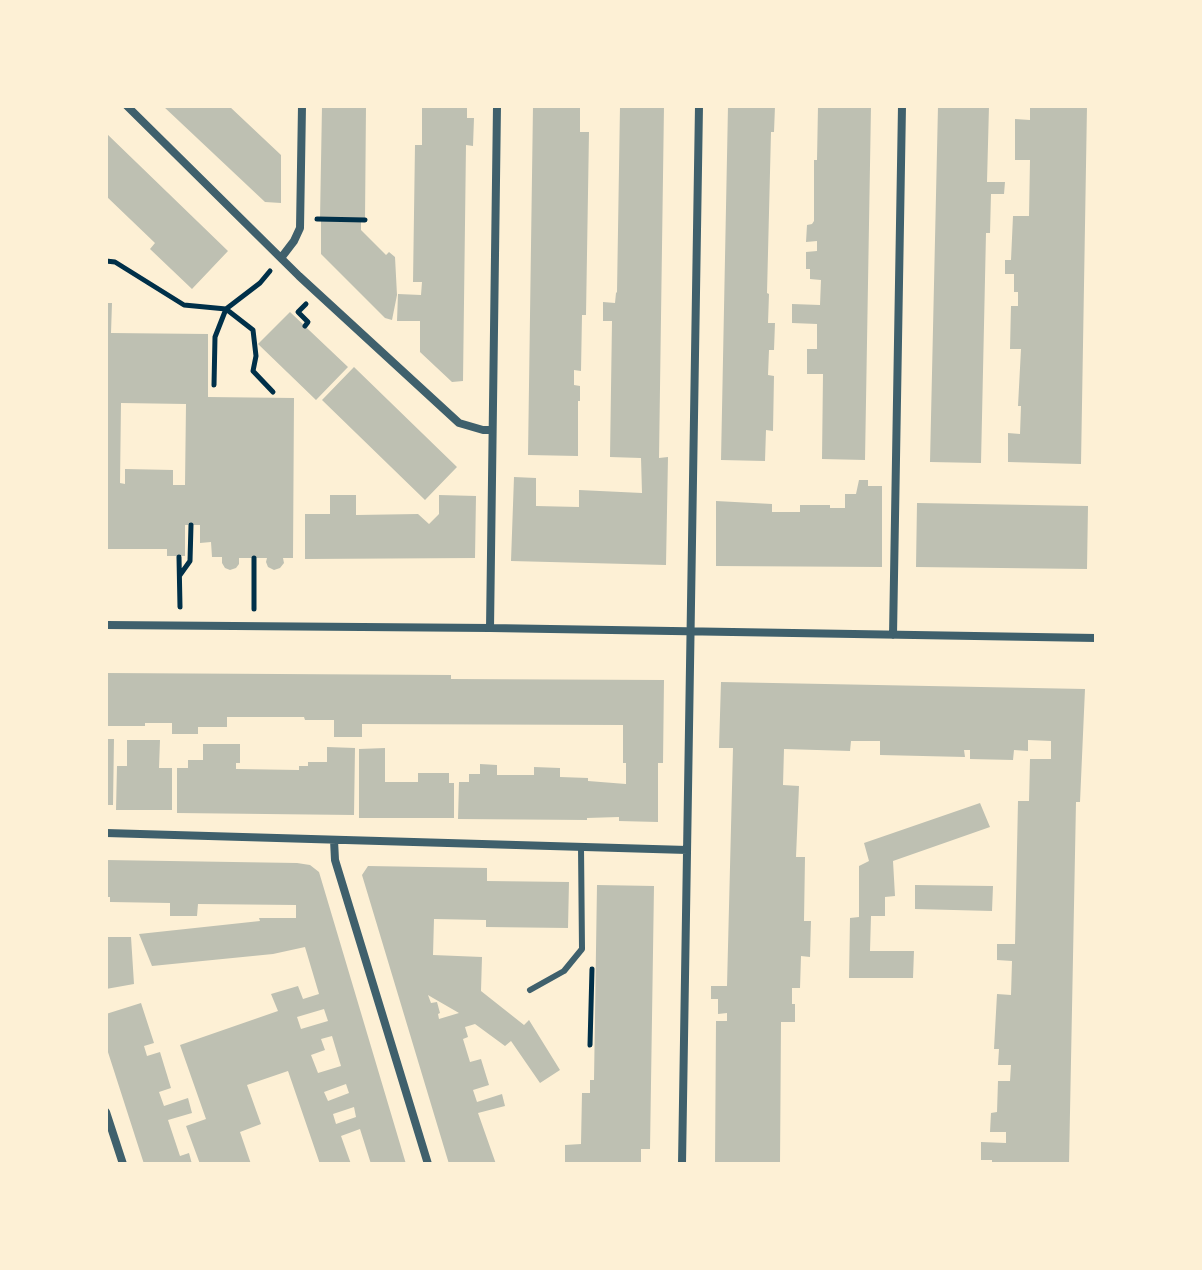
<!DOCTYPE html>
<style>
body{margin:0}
#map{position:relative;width:1202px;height:1270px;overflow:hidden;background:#fdf0d5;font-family:"Source Sans 3",sans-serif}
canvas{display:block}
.frame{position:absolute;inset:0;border:108px solid #fdf0d5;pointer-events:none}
</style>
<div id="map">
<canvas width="1202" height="1270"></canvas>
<div class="frame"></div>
</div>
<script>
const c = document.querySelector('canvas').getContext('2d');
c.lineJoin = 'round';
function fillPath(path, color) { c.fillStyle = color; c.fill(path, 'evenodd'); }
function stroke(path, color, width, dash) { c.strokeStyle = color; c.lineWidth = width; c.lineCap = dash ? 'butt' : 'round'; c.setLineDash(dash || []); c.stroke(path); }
const building = new Path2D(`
 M163 106H229L281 155V203L265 202Z
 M322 106H366L365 219H320Z
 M422 106H467V118H474L473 146 466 145 463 381 452 382 420 352V321H397L398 294 421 295 422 282H413L415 145H422Z
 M533 106H580V132H589L586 315H582L581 371 574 370V385L580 386V401H578V456L528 455Z
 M620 106H664L659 458 668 457 666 565 511 561 514 477 536 478V506L579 507V490L642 493 641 458 610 457 612 321H603V302L615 303 616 293 617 292Z
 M728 106H775L774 132H771L767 293 769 294 768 323H775L774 350H769L768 375 774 376 773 431 766 430 765 461 721 460Z
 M818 106H871L865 460 822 459 823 374H807V349H817V324L792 323V304L820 305 821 280 810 279V269H806V252L817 251V241L806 242 807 225 812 224 814 221V160H817Z
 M938 106H989L987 182H1005L1004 194H991L990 233H986L981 463 930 462Z
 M1030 106H1087L1081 464 1008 462V433L1020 434 1021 406H1018L1021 349H1010L1011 306H1018V292H1014V274H1005V260H1011L1013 216H1029L1030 160H1015V119L1030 120Z
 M106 133 228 251 192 289 150 249 155 243 106 196Z
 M321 220H361V230L386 255 389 252 395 257 397 295 392 320 385 318 321 254Z
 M106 303H112L111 333 208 334V397L294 398 293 558H283L284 563 280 568 274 570 268 567 266 562 267 558H239V564L236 568 230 570 225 568 222 563V557H212L211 542 200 543V525H185V556H167V549H106ZM121 403 186 404 185 485H173V470L125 469V484L120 483Z
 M290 312 348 367 316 400 258 344Z
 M354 367 457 467 425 500 322 400Z
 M859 480H868V486H882V567L716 566V501L772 504V512H800V505H830V508H845V494H856Z
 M330 495H356V515L418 514 429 524 439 514V495L476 496 475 558 305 559V514H330Z
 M917 503 1088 506 1087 569 916 567Z
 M106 673 451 675V679L664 680 663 763H658V822L619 821V817L587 818V820L458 819 459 782H469V774H480V764L497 765V775H534V767L560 768V777L588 778V781L626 784V763H623V725L362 724V737H334V720H305L304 717H227V727H198V734H172V723H145V726H106Z
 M721 682 1085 689 1080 802H1076L1069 1164H992V1160H981V1142L1006 1143V1132H990L991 1113 997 1112 998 1081H1010L1011 1065H998L999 1049H994L997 994 1011 995 1012 961 997 960V944H1015L1018 801H1029L1030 759H1051V741L1028 740V751L1014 750 1013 760 970 759V750H964L965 757 880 755V741H851L850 751 784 749 783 785 799 786 796 857H805L804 921H811L810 957 801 956 800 988H792V1004H795V1022H781L780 1164H715L716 1021H727V1013L718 1014V999H711V986H727L733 748H719Z
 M106 739H114L113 805H106Z
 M127 740H160L159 768H172V810H116L117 766H127Z
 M203 744H240V763H236V769L299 770V766H308V762H327V747L355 748 354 815 177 813V768H188V760H203Z
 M385 748V782H418V773H449V783H454V818H359V749Z
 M980 803 990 827 893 861 895 896 885 897V916H871L870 951H914L913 978H849L850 918 859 917V866L869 861 864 843Z
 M106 860 297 863 310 865 319 872 406 1164H371L360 1129 341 1136 351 1164H320L288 1071 247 1085 261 1124 240 1132 251 1164H200L186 1126 206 1119 180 1045 278 1011 271 994 298 986 303 999 319 994 305 947 273 954 152 966 139 934 260 921 259 918H296V905L198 904 197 916H170V903L110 902V897H106ZM324 1009 328 1021 301 1029 297 1017ZM332 1036 341 1066 318 1073 311 1055 325 1050 321 1039ZM346 1084 349 1093 328 1101 324 1092ZM354 1107 356 1117 336 1124 333 1114Z
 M368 866 487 868V881L569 882 568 928 486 927V920L434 919 433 955 482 957 481 991 524 1025 529 1020 560 1070 540 1083 511 1041 505 1046 475 1024 465 1027 468 1037 463 1039 470 1062 481 1059 489 1085 473 1090 477 1102 502 1094 505 1106 478 1113 496 1164H449L362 875ZM428 995 433 998 459 1013 439 1019 438 1014 440 1013 437 1002 431 1003Z
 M597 885 654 886 650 1149H641V1164H565V1145L581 1144 582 1093H590V1080H594Z
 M915 885 993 886 992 911 915 909Z
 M106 937H131L134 984 106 989Z
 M141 1003 154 1043 144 1046 147 1056 160 1052 171 1088 159 1092 164 1106 188 1098 192 1113 168 1120 180 1156 189 1153 192 1164H144L106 1046V1014Z`);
const path = new Path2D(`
 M317 219 365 220
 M106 261 115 262 184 305 226 309 260 283 270 271
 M305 326 308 322 298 312 306 304
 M214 385 215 337 226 309 253 330 256 356 253 371 273 392
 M179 557 180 607
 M254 558V609
 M180 575 190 561 191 525
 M590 1045 592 969`);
const service = new Path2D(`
 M530 990 564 971 582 949 581 847`);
const minor = new Path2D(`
 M127 106 299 276 459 423 483 430H492
 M281 258 294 241 300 228 302 106
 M106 625 490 628 1096 638
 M490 628 497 106
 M893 635 902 106
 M106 833 687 850
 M334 840 335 860 428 1164
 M106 1112 123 1164
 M682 1164 699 106`);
fillPath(building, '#bec0b2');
stroke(path, '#003049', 5);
stroke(service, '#3f606c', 6);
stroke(minor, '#3f606c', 8);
</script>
